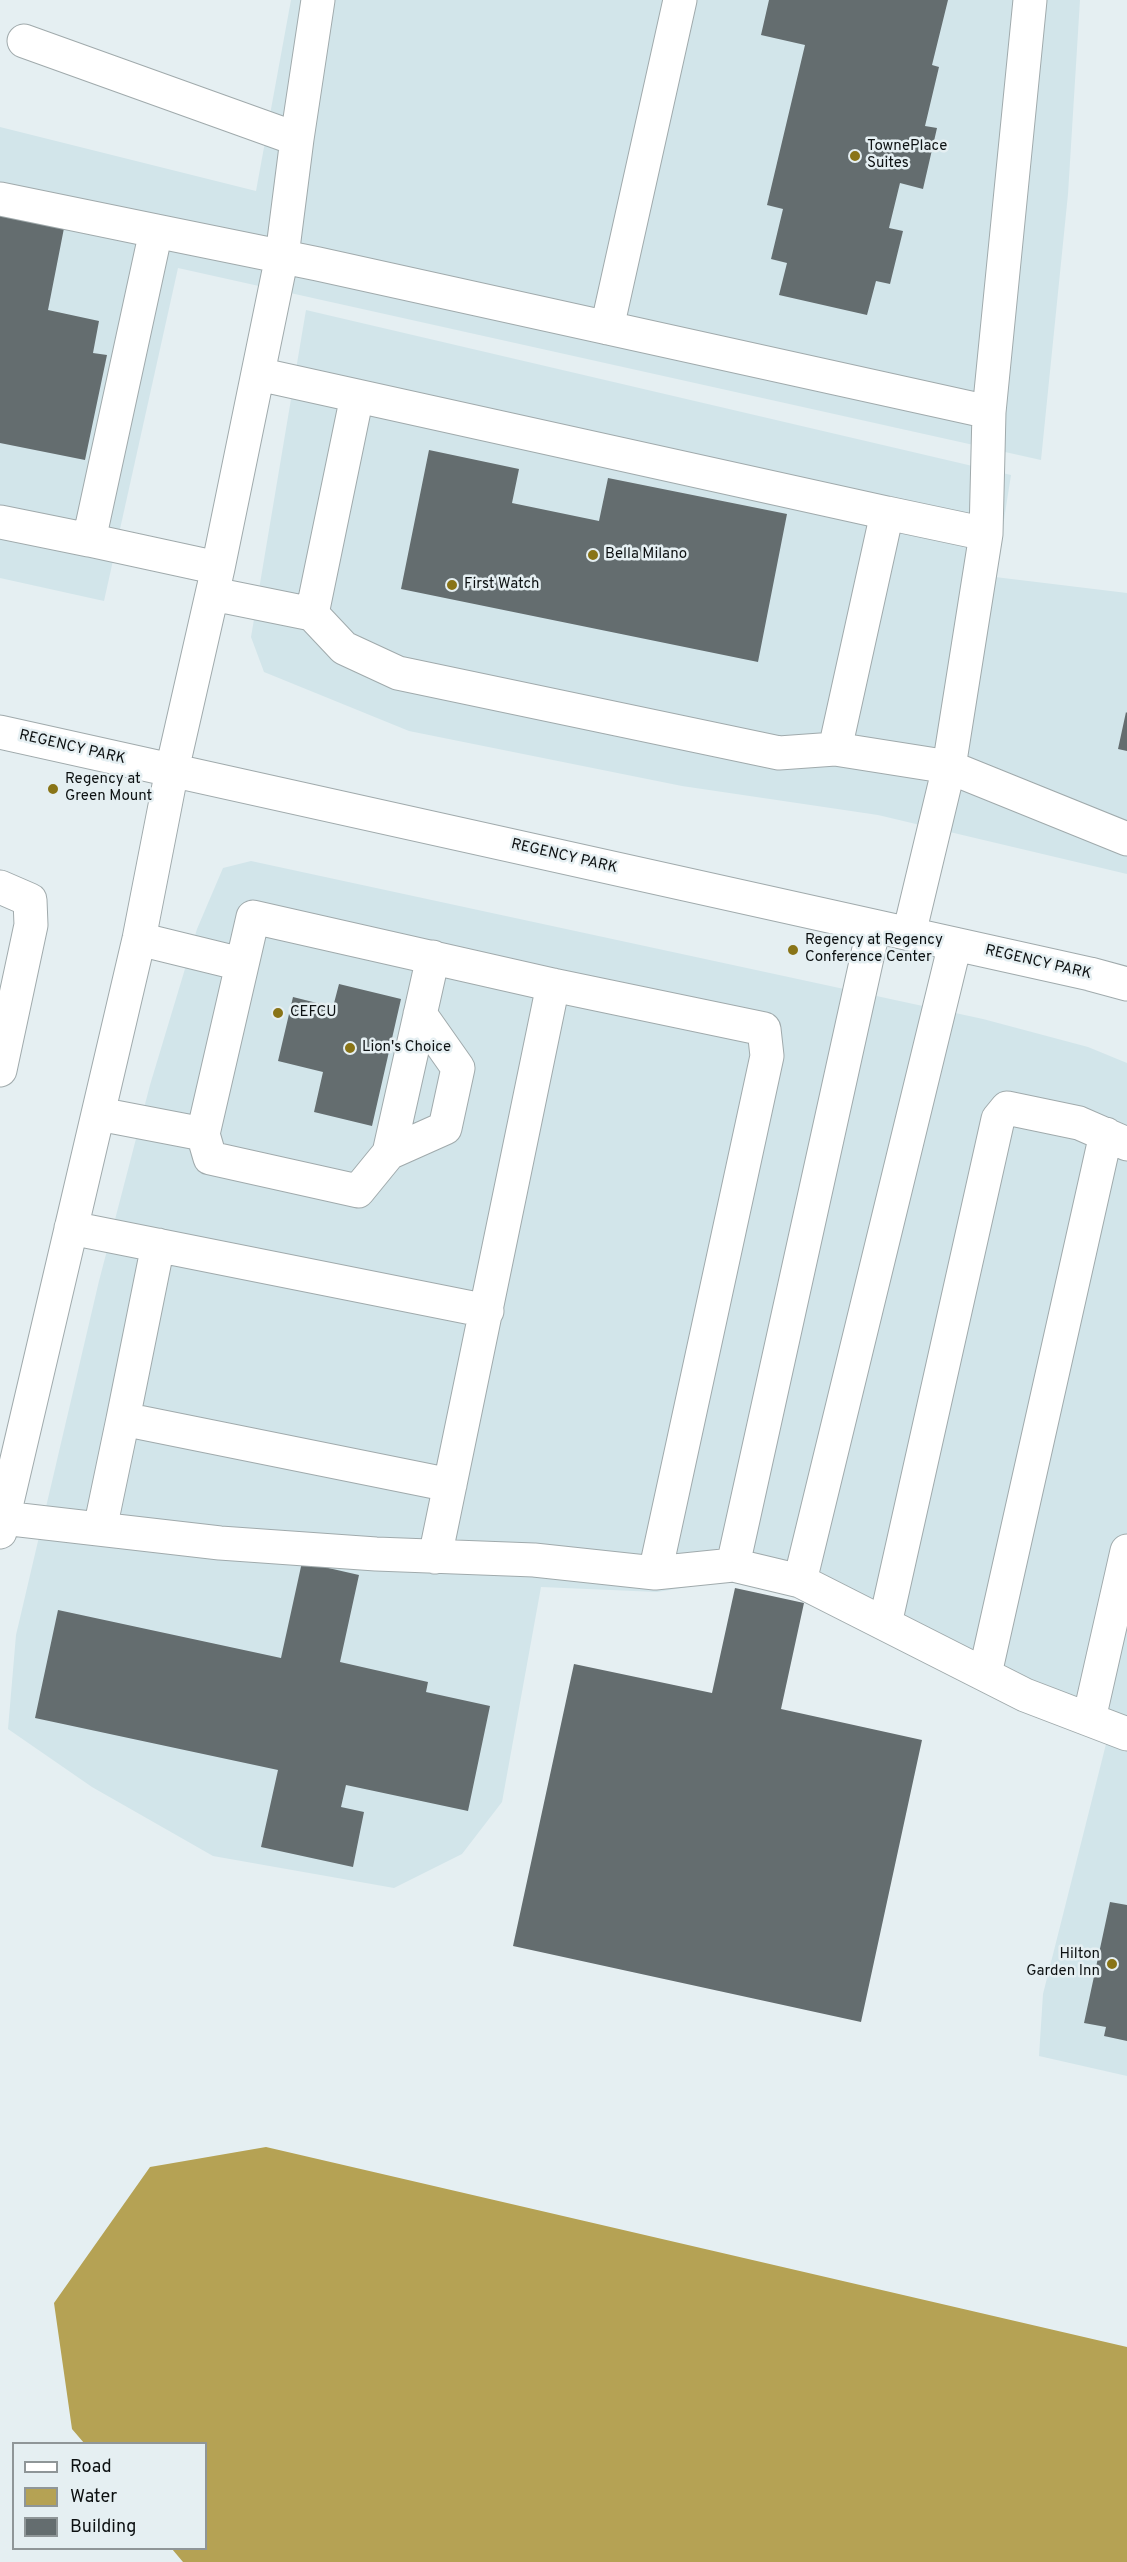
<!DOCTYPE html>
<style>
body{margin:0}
#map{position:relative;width:1127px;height:2562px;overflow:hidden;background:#e5eff2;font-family:Overpass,sans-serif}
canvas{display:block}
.legend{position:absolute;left:12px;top:2442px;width:195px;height:108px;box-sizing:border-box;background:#e5eff2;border:2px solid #8f9698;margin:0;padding:8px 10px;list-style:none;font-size:18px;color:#0d1112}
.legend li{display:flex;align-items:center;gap:12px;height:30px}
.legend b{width:30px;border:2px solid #8f9698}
</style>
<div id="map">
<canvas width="1127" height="2562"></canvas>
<ul class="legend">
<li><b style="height:8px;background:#fff"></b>Road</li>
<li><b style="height:16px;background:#b5a254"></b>Water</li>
<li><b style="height:16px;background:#646d6f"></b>Building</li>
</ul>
</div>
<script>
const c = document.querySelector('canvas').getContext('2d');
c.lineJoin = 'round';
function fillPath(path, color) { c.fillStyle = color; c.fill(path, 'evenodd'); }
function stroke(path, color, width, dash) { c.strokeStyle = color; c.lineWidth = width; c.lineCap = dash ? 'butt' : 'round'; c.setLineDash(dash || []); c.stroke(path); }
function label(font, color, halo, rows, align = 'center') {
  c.font = font + ' Overpass,sans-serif'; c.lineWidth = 5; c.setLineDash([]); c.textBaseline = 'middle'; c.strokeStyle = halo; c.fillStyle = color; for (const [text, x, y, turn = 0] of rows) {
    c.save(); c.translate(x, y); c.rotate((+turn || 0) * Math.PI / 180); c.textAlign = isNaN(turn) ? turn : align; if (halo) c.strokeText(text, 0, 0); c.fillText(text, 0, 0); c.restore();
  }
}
const built = new Path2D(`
 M291 0H1080L1068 194 1041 460 178 268 104 601 0 578V127L256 191Z
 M306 310 1011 475 995 577 1127 593V874L878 815 682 786 409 731 264 672 251 637Z
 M251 861 983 1019 1088 1047 1127 1063V2076L1039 2056 1043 1994 1106 1744 805 1595 736 1579 657 1592 541 1587 502 1802 462 1854 394 1888 213 1856 92 1787 8 1729 16 1635 99 1281 150 1085 197 929 223 868Z`);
const water = new Path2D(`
 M266 2147 1127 2347V2562H183L172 2549 206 2548V2444L84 2443 72 2429 54 2303 150 2167Z`);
const building = new Path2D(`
 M769 0H948L932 65 939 67 925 126 937 128 923 189 900 183 889 228 903 231 890 284 876 281 867 315 779 295 787 263 771 259 783 209 767 205 805 45 761 35Z
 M0 213 65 223 48 310 99 321 93 353 107 355 85 460 0 443Z
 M429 450 519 469 512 503 599 521 608 478 787 514 758 662 401 589Z
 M1126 712 1127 713V751L1118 749Z
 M339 984 401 999 372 1126 314 1112 323 1072 278 1061 293 997 333 1007Z
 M302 1562 359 1575 340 1662 428 1682 426 1692 490 1706 468 1811 346 1785 341 1807 364 1812 353 1867 261 1847 278 1770 35 1718 58 1610 281 1658Z
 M735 1588 804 1603 781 1709 922 1740 861 2022 513 1946 574 1664 712 1693Z
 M1110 1902 1127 1905V2041L1104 2036 1106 2027 1084 2023Z`);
const minor = new Path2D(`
 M24 41 297 139
 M0 199 156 231
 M607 328 680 0
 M258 374 887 513
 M989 412 986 534 949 767 1127 839
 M0 522 89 540
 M218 568 89 540 156 231 318 264 989 412 1030 0
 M213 594 312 614 344 648 398 673 779 753 835 749 949 767 909 934
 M312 614 357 396
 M0 732 1090 974 1127 984
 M835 749 887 513 986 534
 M0 887 30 900 31 925 0 1070
 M139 939 241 964
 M433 957 389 1153 358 1191 210 1158 203 1134 253 917 553 985 764 1029 767 1056 655 1573
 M99 1114 203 1134
 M389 1153 445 1128 458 1068 420 1014
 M71 1228 487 1311
 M158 1245 123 1419 450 1485
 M3 1518 220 1543 376 1554 534 1560 655 1573 733 1565 800 1581 1025 1695 1127 1734
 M100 1529 123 1419
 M0 1532 139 939 172 770 218 568 282 256 297 139 318 0
 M435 1557 553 985
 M733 1565 874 926
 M800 1581 955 944
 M885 1624 998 1119 1007 1108 1079 1123 1127 1144
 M985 1674 1106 1134
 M1089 1719 1127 1551`);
const markers = [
 [855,156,6,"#897417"],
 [593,555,6,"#897417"],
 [452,585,6,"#897417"],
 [53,789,6,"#897417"],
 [793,950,6,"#897417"],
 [278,1013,6,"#897417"],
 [350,1048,6,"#897417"],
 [1112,1964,6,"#897417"]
];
const poiNames = [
 ["TownePlace",867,147],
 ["Suites",867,164],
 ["Bella Milano",605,555],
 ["First Watch",464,585],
 ["Regency at",65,780],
 ["Green Mount",65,797],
 ["Regency at Regency",805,941],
 ["Conference Center",805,958],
 ["CEFCU",290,1013],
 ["Lion's Choice",362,1048],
 ["Hilton",1100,1955,"right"],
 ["Garden Inn",1100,1972,"right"]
];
const streetNames = [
 ["REGENCY PARK",72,748,13],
 ["REGENCY PARK",564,857,13],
 ["REGENCY PARK",1038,963,13]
];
fillPath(built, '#d2e5ea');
fillPath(water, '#b5a254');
fillPath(building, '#646d6f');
stroke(minor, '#a0aaac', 35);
stroke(minor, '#fff', 33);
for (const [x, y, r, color] of markers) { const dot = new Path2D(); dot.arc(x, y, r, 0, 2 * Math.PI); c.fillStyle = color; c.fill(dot); stroke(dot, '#e5eff2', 2); }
label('15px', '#0d1112', '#e5eff2', poiNames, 'left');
label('15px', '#0d1112', '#e5eff2', streetNames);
</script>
